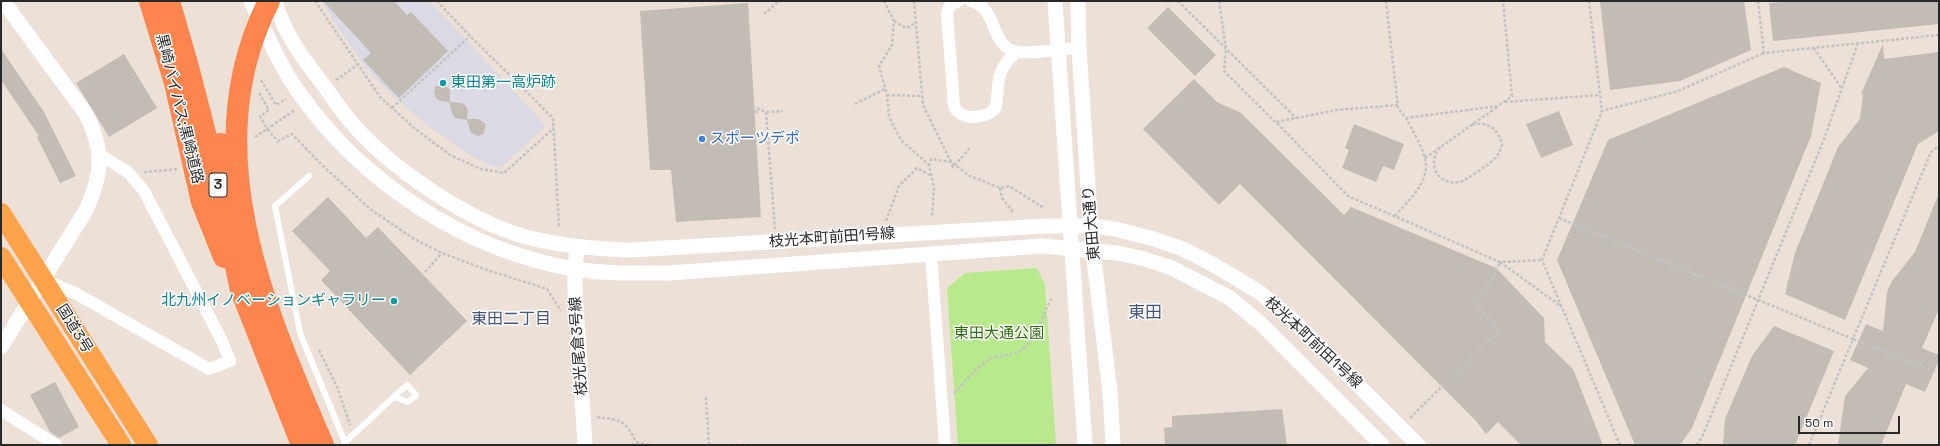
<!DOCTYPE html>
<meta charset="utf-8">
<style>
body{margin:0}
#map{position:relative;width:1940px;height:446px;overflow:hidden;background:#ece0d7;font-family:"Space Grotesk",sans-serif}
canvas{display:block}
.frame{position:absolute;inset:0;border:2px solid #282828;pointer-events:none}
.scale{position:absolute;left:1798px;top:416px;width:102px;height:18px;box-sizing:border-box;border:2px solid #282828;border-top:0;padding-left:5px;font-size:12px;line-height:14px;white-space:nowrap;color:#282828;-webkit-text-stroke:3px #fff;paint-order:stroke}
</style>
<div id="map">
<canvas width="1940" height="446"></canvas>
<div class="frame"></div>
<div class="scale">50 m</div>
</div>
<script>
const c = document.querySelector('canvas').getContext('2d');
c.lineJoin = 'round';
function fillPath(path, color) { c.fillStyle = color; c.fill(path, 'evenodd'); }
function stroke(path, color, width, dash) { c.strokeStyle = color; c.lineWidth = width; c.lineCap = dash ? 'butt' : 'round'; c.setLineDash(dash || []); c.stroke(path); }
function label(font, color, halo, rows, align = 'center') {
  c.font = font + ' "Space Grotesk","Noto Sans JP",sans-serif'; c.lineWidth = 3; c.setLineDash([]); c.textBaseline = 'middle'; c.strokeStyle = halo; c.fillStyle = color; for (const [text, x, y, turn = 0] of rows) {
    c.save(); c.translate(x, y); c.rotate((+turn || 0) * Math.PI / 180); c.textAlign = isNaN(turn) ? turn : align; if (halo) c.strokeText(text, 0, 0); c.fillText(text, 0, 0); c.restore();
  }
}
const industrial = new Path2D(`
 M321 1H430L546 126 500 168 488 164 467 153 427 125 394 97 367 69 337 26Z`);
const green = new Path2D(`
 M1037 268 1045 285 1056 445H958L947 288 965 273Z`);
const building = new Path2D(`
 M323 1H394L407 15 411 12 448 51 399 98 363 60 371 53Z
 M1600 1H1744L1751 50 1680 81 1610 90Z
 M1790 1H1939V24L1773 41 1769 3Z
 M748 3 761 217 676 222 671 170H650L640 11Z
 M1168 7 1216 55 1195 76 1147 28Z
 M1883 44 1884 59 1939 52V131L1918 144 1845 320 1785 294 1795 253 1838 147 1860 119 1863 94H1861Z
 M1 49 44 112 76 176 60 183 37 137 39 136 1 80Z
 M124 54 157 108 109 137 76 83Z
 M1784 67 1821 83 1811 136 1692 428 1680 445H1635L1557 260 1608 140Z
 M1194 79 1217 102 1241 113 1344 215 1351 207 1496 268 1544 318 1545 342 1573 369 1603 445H1521L1498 422 1486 434 1476 421 1240 184 1219 205 1143 129Z
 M441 85 446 86 450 90V102L440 101 436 98 434 93 435 87Z
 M449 102 461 103 465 105 468 110 467 119H478L485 124V129L483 134 478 136 471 133 467 120 455 118 452 113Z
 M1559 111 1573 145 1541 158 1526 124Z
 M1354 124 1404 144 1394 170 1383 166 1376 182 1342 168 1349 150 1345 148Z
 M1939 193V309L1922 348 1939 355V360L1925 392 1906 384 1881 445H1838L1845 396 1868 368 1850 360 1866 324 1883 331 1887 292 1892 281 1915 252Z
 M328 197 366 238 378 227 467 321 410 375 321 280 330 271 292 231Z
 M1774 326 1834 351 1795 445H1723L1725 419 1752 356Z
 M55 382 79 427 59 438 50 432 30 395Z
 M1282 409 1287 445H1165L1164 428 1172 427V416Z`);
const path = new Path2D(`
 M315 1 380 97 392 108 413 127 450 155 481 169 504 173 554 128
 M437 1 470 36 553 118 559 228
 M884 1 894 21 892 45 879 66 887 95 889 117 901 140 929 165 934 188 932 217
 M914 1 923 105 951 162 970 176 1000 188 1009 186 1044 208
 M1178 1 1296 118
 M1219 1 1226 49 1224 71 1275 122
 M1386 1 1398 108 1406 118 1498 106 1512 96 1503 1
 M1589 1 1602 111
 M1758 1 1764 53 1939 35
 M764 14 779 1
 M894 21 906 28 916 23
 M1814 48 1842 89
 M261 80 276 105 286 99
 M336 80 359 64
 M259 93 269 110 260 116 267 129 295 110
 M887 95 922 96
 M1505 102 1600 95
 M855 104 885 89
 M1398 105 1337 110 1276 122 1348 196 1500 262 1542 260
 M392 108 470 36
 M766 112 775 229
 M757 113 754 107 766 112 783 111
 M255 137 267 129 278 141 292 134 321 164 370 209 414 239 442 253 487 270 547 289 561 311
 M1440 147C1437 152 1434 156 1434 162 1433 175 1446 185 1459 182 1466 181 1493 162 1497 156 1500 152 1501 149 1502 144 1498 128 1487 121 1472 125
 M1425 158 1497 107
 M929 166 931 159 951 162 953 167 970 148
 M144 172 177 169
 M1000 188 1002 198 1013 212
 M1395 216C1409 200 1431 181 1425 158 1421 144 1412 130 1406 118
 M1559 218 1853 339 1931 152 1939 146
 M886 221 899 186 917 168 932 176
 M425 272 442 253
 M319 350 338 389 350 425
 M954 393C965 382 976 366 990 359 1001 354 1014 357 1025 347 1039 334 1042 314 1052 298
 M706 397 709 445
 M597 417C621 420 625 420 636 442L649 445
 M1410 418 1499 330 1475 304 1485 293 1500 262 1562 307
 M632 445 636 442
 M731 445H749
 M1620 445 1542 260 1602 111 1678 91 1764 53
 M1697 445 1703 435 1824 139 1858 43
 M1809 445 1853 339 1935 372`);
const service = new Path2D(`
 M309 176 275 206 300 333 346 445
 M345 442C366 423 386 404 407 385L416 395 408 402 394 397`);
const minor = new Path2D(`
 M959 1 950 5 947 13 954 106C960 122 989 119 996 107 1000 80 994 73 1016 52
 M971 1C998 6 989 47 1017 52 1031 54 1063 49 1079 48
 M931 254 945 445
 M44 280 75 293 209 369 230 361 222 341 144 191 129 173 99 154
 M1 410 56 445`);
const tertiary = new Path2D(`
 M251 1C265 31 278 62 297 90 360 181 465 251 575 269 606 274 638 273 669 273L1042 246 1117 253 1145 259 1172 268 1230 298 1260 323 1382 445
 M275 1C283 33 305 61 325 87 333 98 341 110 350 121 390 168 466 220 526 237 560 246 595 249 631 250L1046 226H1092L1115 229 1154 239 1183 249 1214 265 1259 292 1294 321 1418 445
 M1055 1 1085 445
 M1078 1 1079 48 1089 201 1093 251 1110 392 1113 445
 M577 247 575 268V290L585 445
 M1 347 86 210C103 172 104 151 86 114L3 1`);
const trunk = new Path2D(`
 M1 213 148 445
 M1 257 121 445`);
const motorway = new Path2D(`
 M150 1 175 83 202 202 224 257
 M169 1 188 67 214 168
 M269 1C194 149 263 306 323 445
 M221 144 225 216 241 290 302 445`);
const markers = [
 [443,83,4,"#0f9aa8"],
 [702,139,4,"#3f7fe0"],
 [394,301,4,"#0f9aa8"]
];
const shields = [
 [218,185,18]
];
const shieldNames = [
 ["3",218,185]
];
const cultureNames = [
 ["東田第一高炉跡",451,83],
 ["北九州イノベーションギャラリー",386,301,"right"]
];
const streetNames = [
 ["黒崎バイパス;黒崎道路",179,109,76],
 ["東田大通り",1092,223,-95],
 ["枝光本町前田1号線",832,238,-4],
 ["国道3号",74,329,58],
 ["枝光本町前田1号線",1313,343,43],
 ["枝光尾倉3号線",579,346,-94]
];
const shopNames = [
 ["スポーツデポ",710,139]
];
const parkNames = [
 ["東田大通公園",999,334]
];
const neighbourhoodNames = [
 ["東田二丁目",511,320]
];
const quarterNames = [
 ["東田",1145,313]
];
fillPath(industrial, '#dbd9e3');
fillPath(green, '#b8ea8d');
fillPath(building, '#c3bcb4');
stroke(path, '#c3c3c3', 2.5, [3, 2]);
stroke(service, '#fff', 6);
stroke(minor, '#fff', 12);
stroke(tertiary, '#fff', 15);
stroke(trunk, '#ffa24c', 20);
stroke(motorway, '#ff854f', 22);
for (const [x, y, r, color] of markers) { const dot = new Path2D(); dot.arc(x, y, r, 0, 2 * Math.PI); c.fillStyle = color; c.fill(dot); stroke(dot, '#fff', 1.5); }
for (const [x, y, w] of shields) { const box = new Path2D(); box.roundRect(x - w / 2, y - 12, w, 24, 3); c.fillStyle = '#fff'; c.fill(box); stroke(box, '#282828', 1); }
label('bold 14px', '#282828', null, shieldNames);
label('15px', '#0d838f', '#fff', cultureNames, 'left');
label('15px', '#282828', '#fff', streetNames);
label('15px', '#366cbe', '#fff', shopNames, 'left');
label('15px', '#2f6b11', '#fff', parkNames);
label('16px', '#44557d', '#fff', neighbourhoodNames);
label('17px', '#44557d', '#fff', quarterNames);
</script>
